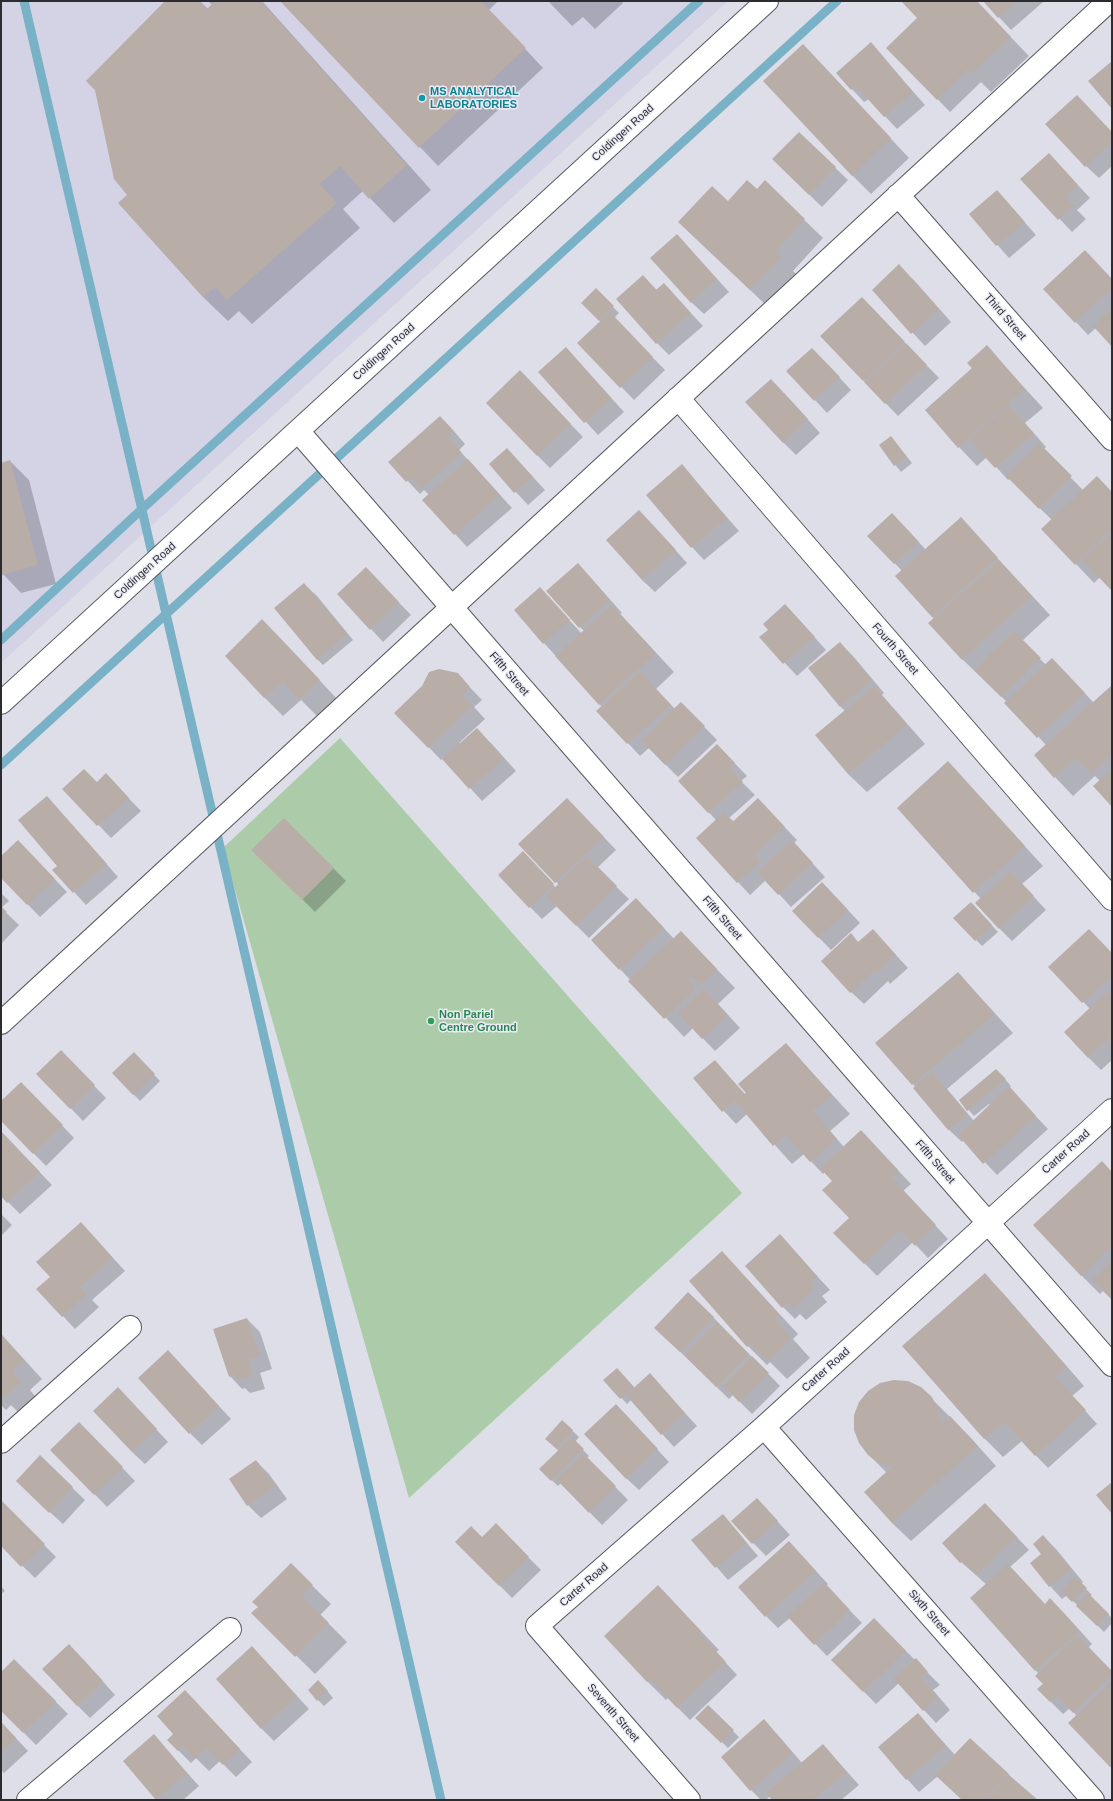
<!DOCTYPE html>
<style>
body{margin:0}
#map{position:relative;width:1113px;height:1801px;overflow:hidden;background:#dedee9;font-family:Arial,sans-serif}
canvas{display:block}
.frame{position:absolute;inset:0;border:2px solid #2c2c30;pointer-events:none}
</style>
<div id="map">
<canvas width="1113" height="1801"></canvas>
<div class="frame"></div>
</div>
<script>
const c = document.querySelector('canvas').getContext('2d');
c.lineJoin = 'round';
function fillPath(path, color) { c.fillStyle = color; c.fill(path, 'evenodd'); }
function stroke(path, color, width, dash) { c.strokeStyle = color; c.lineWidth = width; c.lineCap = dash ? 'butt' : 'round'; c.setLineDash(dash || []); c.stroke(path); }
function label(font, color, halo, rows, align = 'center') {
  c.font = font + ' Arial,sans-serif'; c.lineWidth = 3; c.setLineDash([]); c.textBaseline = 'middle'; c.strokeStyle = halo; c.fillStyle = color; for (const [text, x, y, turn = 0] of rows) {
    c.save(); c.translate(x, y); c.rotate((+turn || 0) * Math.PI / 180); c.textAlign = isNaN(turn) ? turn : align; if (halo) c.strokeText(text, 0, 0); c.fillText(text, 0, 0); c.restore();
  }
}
const built = new Path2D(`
 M1 1H728L1 663Z`);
const green = new Path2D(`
 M340 738 742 1193 409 1498 223 848Z`);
const shadow = new Path2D(`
 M166 1H200L208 9 212 5 208 1H262L431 190 394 223 363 191 343 209 360 228 252 324 239 311 228 321 203 297 119 203 128 195Z
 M282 1H498L489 10 543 68 438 166Z
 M548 1H621L623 3 595 29 583 17 572 26Z
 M902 1H976L1029 56 991 92 981 82 950 112 888 48 919 18Z
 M984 1H1043V2L1011 30Z
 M871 44 925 105 897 129 869 99 864 102 837 73Z
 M821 64 909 158 871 194 852 175Z
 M799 133 848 180 822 207 786 172Z
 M1112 133V166L1099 178 1086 166Z
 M1061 167 1090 198 1077 210 1086 219 1072 232 1022 179Z
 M765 182 823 238 793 271 799 277 769 308 679 222 757 191Z
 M997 191 1036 235 1009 258 970 214Z
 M677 235 729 292 704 314 691 302Z
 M643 276 657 290 676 297 703 326 669 355 657 343Z
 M912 278 951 322 925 346 873 290Z
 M1112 279V346L1096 328 1088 335 1076 322Z
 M596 290 619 313 614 318 665 370 634 400 579 343 601 322 583 303Z
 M874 311 939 378 898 416 821 336Z
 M987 347 1043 408 1025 423 1046 447 1043 450 1083 490 1112 493V590L1100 577 1094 583 1076 564 1052 520 1010 479 1008 480 987 457 977 466 959 447 973 368Z
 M578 361 624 412 598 435 540 372Z
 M825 362 851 390 827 413 815 400Z
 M532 384 583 437 550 468 537 455Z
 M784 393 820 433 796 455 783 442Z
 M453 430 465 444 459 450 512 508 467 547 424 500 429 495 424 490 420 494 390 462Z
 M891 437 912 463 901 472 880 446Z
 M507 449 545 490 528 505 490 464Z
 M10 461 29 480 56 584 21 593 3 574 1 568V464Z
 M682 466 739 531 704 560 692 547Z
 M961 519 1050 615 1022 641 1046 665 1065 672 1094 703 1112 687V805L1100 781 1095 776 1073 796 1055 777 1046 745 1007 702 962 659 934 619 896 576 902 571 869 536 905 527 926 550Z
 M652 524 687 563 655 592 642 580Z
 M590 577 622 613 620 614 674 672 656 689 675 709 681 703 717 740 678 777 649 748 640 756 598 711 602 707 544 643 540 588 582 634 584 631 580 627Z
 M378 581 411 615 383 642 371 629Z
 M304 584 317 596 353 640 323 665 317 659Z
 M797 618 826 650 797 676 761 637 769 630Z
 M281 639 338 700 319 718 301 700 283 716 264 697Z
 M840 643 853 656 884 693 882 695 925 744 867 792 848 774 845 711 840 706Z
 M457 674 482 700 474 707 485 719 459 743 461 744 490 742 516 771 482 801 443 758 441 760 396 713Z
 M717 745 747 776 741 781 755 795 729 818 734 822 770 812 797 840 794 843 825 877 791 907 766 880 750 895 738 882 716 820 679 781Z
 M948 763 1043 866 1022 884 1046 910 1012 941 999 928 981 899 898 808Z
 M97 783 118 787 141 811 111 838 64 789Z
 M47 797 118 877 86 905 54 870 58 866Z
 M580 812 616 850 597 868 629 899 589 938 557 906 542 919 530 907 535 865 556 888 559 885 520 844Z
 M284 819 346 881 315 912 253 850Z
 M31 854 67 892 40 917 1 877V857Z
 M1 893 9 901 1 908 19 925 1 944Z
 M835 896 860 923 831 950 793 911Z
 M977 909 998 932 982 946 955 918Z
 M649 912 674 939 699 951 735 988 718 1004 740 1028 715 1051 693 1028 684 1037 620 969Z
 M859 943H885L908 968 890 984 888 981 864 1004 851 992Z
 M1112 954V1060L1101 1070 1088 1057 1090 1009 1050 967Z
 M958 973 1013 1033 947 1089 974 1121 990 1105 989 1104 974 1116 960 1100 1002 1076 1011 1086 1009 1088 1048 1129 997 1175 964 1140 962 1142 949 1130 913 1084Z
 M786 1044 850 1114 830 1131 844 1147 873 1144 911 1184 903 1191 948 1239 928 1258 913 1242 877 1276 835 1233 850 1218 833 1181 825 1172 823 1174 804 1154 792 1164 747 1114 736 1124 694 1079 715 1061 745 1094Z
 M61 1052 106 1098 83 1121 38 1074Z
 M134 1054 160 1081 140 1101 113 1073Z
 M34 1096 74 1138 46 1166 1 1120V1103Z
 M1 1132 52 1185 20 1214 1 1195Z
 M1112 1173V1299L1104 1290 1100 1294 1081 1275Z
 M1 1214 12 1225 1 1236Z
 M93 1236 125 1271 92 1300 99 1307 75 1329 63 1316 52 1277Z
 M780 1236 830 1290 822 1296 827 1302 806 1320 800 1314 795 1319 783 1307Z
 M722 1252 798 1334 793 1339 810 1358 787 1379 770 1362 767 1365 748 1346Z
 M985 1275 1003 1293 1084 1386 1072 1396 1097 1424 1048 1468 1022 1441 1003 1457 985 1439 903 1346Z
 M713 1317 780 1386 752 1414 733 1395 729 1399 668 1340Z
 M247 1319 260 1332 272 1369 260 1373 265 1389 250 1393 245 1388 242 1389 230 1376Z
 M1 1334 42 1379 30 1390 39 1401 22 1416 11 1405 6 1410 1 1405Z
 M180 1364 231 1419 202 1445 190 1433Z
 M623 1375 635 1389 650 1375 697 1426 674 1447 631 1400 627 1404 605 1380Z
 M931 1398 969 1436 996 1466 911 1541 892 1523 887 1473 868 1454Z
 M130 1401 168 1442 145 1464 132 1452Z
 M628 1418 669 1462 639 1490 626 1478Z
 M562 1421 579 1437 575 1442 589 1456 587 1458 628 1500 602 1525 561 1483 558 1486 540 1469 559 1451 552 1445Z
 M92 1436 135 1481 107 1507 52 1450Z
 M40 1457 85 1500 63 1524 30 1494Z
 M256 1461 269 1474 287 1499 261 1518 248 1505 230 1479Z
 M757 1499 790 1535 766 1556 732 1521Z
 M1 1501 56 1557 35 1578 1 1545Z
 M723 1515 758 1556 728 1580 693 1540Z
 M998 1517 1029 1550 1010 1567 1045 1605 1050 1600 1063 1612 1092 1644 1088 1648 1112 1672V1768L1069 1723 1077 1716 1070 1708 1063 1714 1038 1689 1044 1684 1039 1674 971 1598 986 1584 961 1562Z
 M496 1525 541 1570 512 1598 457 1542 482 1538Z
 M1043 1536 1056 1549 1083 1582 1081 1584 1092 1595 1090 1596 1112 1618V1623L1104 1632 1067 1595 1062 1599 1050 1586 1042 1554Z
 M789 1542 828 1584 826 1586 862 1623 827 1656 790 1618 778 1628 766 1616Z
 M291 1565 331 1604 320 1615 347 1642 315 1674 253 1613 259 1607Z
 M1 1586 5 1591 1 1594Z
 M658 1586 719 1650 716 1652 737 1675 690 1720 668 1698 666 1700 647 1681Z
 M874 1619 940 1685 933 1690 950 1710 936 1723 899 1683 876 1704 833 1660Z
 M252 1647 309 1709 274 1741 261 1728Z
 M82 1658 115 1695 90 1718 77 1705Z
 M14 1660 68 1714 36 1745 1 1710V1673Z
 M324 1687 333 1698 324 1706 318 1700Z
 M197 1704 252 1762 236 1777 220 1761 209 1771 196 1758 191 1763 178 1750Z
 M708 1706 739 1737 728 1748 697 1718Z
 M918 1714 955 1755 970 1739 1036 1800H963L938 1776 919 1792 907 1779Z
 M1 1722 28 1751 4 1773 1 1770Z
 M776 1733 802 1763 823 1745 859 1785 841 1800H773L770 1796 766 1800H761L751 1790Z
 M154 1736 199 1786 183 1800H158L124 1761Z`);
const stream = new Path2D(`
 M24 1 441 1800
 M1 640 142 509 699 1
 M1 765 837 1`);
const building = new Path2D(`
 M165 1H199L207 9 215 1H261L407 165 369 199 340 166 320 184 337 203 227 300 215 287 203 297 118 203 127 195 114 179 95 90 86 81Z
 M280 1H481L526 48 419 148Z
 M901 1H977L1011 37 971 74 967 70 937 100 886 48 917 18Z
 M983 1H1017L998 18Z
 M871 42 913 92 884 117 856 86 851 90 836 73Z
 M803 44 891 138 852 176 763 81Z
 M1112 61V109L1088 81Z
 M1077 95 1112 132V142L1085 167 1045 124Z
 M799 132 836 167 809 195 772 159Z
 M1049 153 1078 185 1066 197 1074 206 1058 220 1020 179Z
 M747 180 757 189 765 180 805 219 775 252 781 258 750 290 678 222 712 186 728 201Z
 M997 190 1025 222 996 246 969 214Z
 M677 234 717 279 691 303 650 258Z
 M1085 250 1112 279V288L1075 323 1043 289Z
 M899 264 939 309 911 334 872 290Z
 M643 275 656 290 664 283 691 313 656 344 616 299Z
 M596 288 614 306 599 321 581 303Z
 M862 297 905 342 863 381 820 336Z
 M1112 309V347L1093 326Z
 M610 312 653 357 620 388 577 343Z
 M906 343 927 365 885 404 864 382Z
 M987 345 1025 389 958 448 925 410 972 368 967 363Z
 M566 347 612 399 584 423 538 372Z
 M812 348 840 377 814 401 786 371Z
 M520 370 571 424 537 456 486 403Z
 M771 379 808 419 783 443 745 402Z
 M1009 405 1034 434 995 468 969 440Z
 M440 416 454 431 448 436 462 453 421 489 411 478 406 482 388 462Z
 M891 436 907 457 894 466 879 445Z
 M1039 443 1072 476 1039 509 1006 476Z
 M507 448 533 477 514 493 489 464Z
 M468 459 500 495 454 535 422 500Z
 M10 460 38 565 2 575 1 463Z
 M682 464 727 518 691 548 646 495Z
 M1097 476 1112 492V529L1075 565 1041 529Z
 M639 510 676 550 642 580 606 540Z
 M892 513 919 542 894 564 867 536Z
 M961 517 998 558 932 617 895 576Z
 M1112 532V591L1082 560Z
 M999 560 1032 596 962 660 928 623Z
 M578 563 610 600 579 628 546 591Z
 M366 567 399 602 370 630 337 594Z
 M304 583 347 634 317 660 274 608Z
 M540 587 570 620 543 644 514 610Z
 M785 604 815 637 783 664 759 637 768 630 763 624Z
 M612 605 656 653 599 705 555 656Z
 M262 619 320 680 299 700 283 682 264 698 225 656Z
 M1014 631 1041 658 1001 697 974 670Z
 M840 642 872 680 840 707 808 668Z
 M1052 658 1085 693 1037 738 1004 703Z
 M439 669 458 673 470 687 462 694 473 706 428 748 394 713 422 686 429 672Z
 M640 671 671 705 627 744 596 711Z
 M1112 685V755L1091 774 1076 758 1054 778 1034 755Z
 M874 686 907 725 848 774 815 735Z
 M681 702 705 726 665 765 641 740Z
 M477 728 504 758 469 789 442 759Z
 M717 744 735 763 730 768 743 782 708 813 678 781Z
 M948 761 1025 846 973 893 897 808Z
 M84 769 97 782 106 773 129 798 97 826 62 789Z
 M1112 769V807L1093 786Z
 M47 796 107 864 73 893 52 870 57 866 18 820Z
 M567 798 604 837 555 883 518 844Z
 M758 798 785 827 750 859 724 830Z
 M724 812 733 821 723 830 750 860 755 855 761 861 737 883 696 838Z
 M284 818 334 868 302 900 251 850Z
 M18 840 55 879 27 905 1 878V856Z
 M792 840 813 863 778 895 757 872Z
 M523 851 554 884 529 908 498 875Z
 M587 856 617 886 576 926 546 896Z
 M1010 871 1034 896 999 929 975 903Z
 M822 882 848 910 818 938 792 911Z
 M636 898 664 928 619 970 591 940Z
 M971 902 992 925 975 941 953 918Z
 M1 906 7 912 1 918Z
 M873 929 896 955 877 972 875 970 850 993 821 961 851 933 858 942Z
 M1089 929 1112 953V976L1082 1003 1048 967Z
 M681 931 717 969 700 985 692 976 688 980 696 989 664 1019 628 981Z
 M958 972 995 1014 912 1085 875 1043Z
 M704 989 728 1015 702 1039 678 1013Z
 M1108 991 1112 995V1036L1088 1058 1064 1032Z
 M786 1043 832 1095 813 1111 837 1139 810 1162 786 1135 773 1146 735 1101 722 1112 693 1078 715 1060 744 1094 746 1093 738 1084Z
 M61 1050 95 1085 70 1109 36 1074Z
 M134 1052 155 1074 133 1095 112 1073Z
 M996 1069 1006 1079 967 1111 959 1100Z
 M932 1072 968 1115 948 1130 913 1088Z
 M21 1082 63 1125 33 1154 1 1121V1101Z
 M1009 1086 1036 1116 983 1164 958 1135Z
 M861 1130 899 1171 892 1178 936 1225 915 1246 900 1230 864 1264 833 1233 849 1218 822 1190 832 1181 820 1168Z
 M1 1131 40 1172 7 1203 1 1196Z
 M1102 1161 1112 1172V1246L1081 1276 1033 1225Z
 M81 1222 113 1258 80 1287 87 1294 62 1317 36 1289 50 1277 36 1262Z
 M780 1234 818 1277 811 1283 815 1288 793 1308 788 1302 782 1308 745 1266Z
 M722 1251 780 1315 775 1319 792 1339 768 1361 751 1344 747 1347 689 1281Z
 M1112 1261V1300L1092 1280Z
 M985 1273 1066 1366 1055 1377 1086 1410 1035 1456 1004 1422 984 1439 902 1346Z
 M688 1292 714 1317 680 1352 654 1328Z
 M247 1318 260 1356 248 1360 253 1376 237 1381 234 1374 229 1377 213 1329Z
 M717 1322 749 1354 716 1387 684 1355Z
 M1 1334 24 1360 12 1371 21 1382 3 1398 1 1396Z
 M168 1350 219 1406 189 1434 138 1378Z
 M752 1356 769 1373 739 1402 723 1385Z
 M617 1368 634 1387 620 1399 603 1380Z
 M650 1373 685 1413 661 1435 626 1395Z
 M894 1380 908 1381 921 1387 932 1397 938 1410 941 1424 950 1416 978 1446 892 1523 864 1492 893 1466 879 1463 868 1455 859 1443 854 1430V1415L859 1402 868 1391 880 1383Z
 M118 1387 157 1429 132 1452 93 1411Z
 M616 1404 658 1449 626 1479 584 1434Z
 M562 1420 573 1430 557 1449 545 1439Z
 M79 1422 123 1467 94 1495 50 1450Z
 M572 1437 584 1449 551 1481 539 1469Z
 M583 1453 616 1486 589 1513 556 1479Z
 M40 1455 73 1487 49 1513 16 1481Z
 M256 1460 275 1486 247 1506 229 1479Z
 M1112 1482V1514L1096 1495Z
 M757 1498 778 1521 752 1544 731 1521Z
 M1 1500 45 1544 21 1567 1 1546Z
 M985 1503 1017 1537 976 1575 963 1561 960 1563 942 1543Z
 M723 1514 747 1543 715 1568 691 1540Z
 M496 1523 529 1557 499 1586 455 1542 471 1526 482 1537Z
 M1043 1535 1071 1569 1049 1587 1030 1563 1041 1554 1033 1544Z
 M789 1541 816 1571 765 1617 738 1587Z
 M291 1563 313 1585 302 1596 329 1623 295 1657 251 1613 258 1607 252 1602Z
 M1008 1564 1045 1604 1050 1598 1080 1631 1035 1671 970 1598Z
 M1075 1577 1087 1588 1072 1602 1061 1591Z
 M824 1582 850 1610 814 1645 787 1616Z
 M658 1585 701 1631 699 1633 726 1662 677 1708 650 1679 647 1682 604 1636Z
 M1088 1593 1109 1614 1097 1626 1076 1606Z
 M874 1618 906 1651 863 1692 831 1660Z
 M1077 1635 1112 1671V1675L1073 1713 1057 1696 1050 1702 1037 1689 1043 1684 1035 1676Z
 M69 1644 103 1681 77 1706 42 1669Z
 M252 1646 297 1696 261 1729 216 1679Z
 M916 1658 928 1672 921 1677 938 1697 923 1711 893 1678Z
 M14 1659 56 1701 23 1733 1 1711V1672Z
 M318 1680 328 1691 317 1701 308 1690Z
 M1112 1681V1766L1110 1767 1068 1723Z
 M185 1690 240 1749 223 1765 207 1749 195 1759 183 1746 178 1751 167 1740 173 1734 157 1716Z
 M708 1705 734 1730 721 1743 695 1718Z
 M918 1713 946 1746 906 1780 878 1747Z
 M764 1719 793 1753 750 1791 721 1757Z
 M1 1722 16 1738 1 1752Z
 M154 1734 187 1773 156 1800 123 1761Z
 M970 1738 1009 1774 985 1800H962L935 1775Z
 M823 1744 847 1772 813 1800H772L766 1793Z
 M1009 1775 1038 1800H987Z`);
const minor = new Path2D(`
 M898 195 1112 439
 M678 398 1112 899
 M298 431 1112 1365
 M1 703 767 1
 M1 1023 1109 1
 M764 1427 1093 1800
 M1 1442 130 1327
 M28 1800 230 1629
 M689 1800 537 1626 764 1427 1112 1110`);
const markers = [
 [422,98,4,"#0f9aa8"],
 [431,1021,4,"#2e9e5b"]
];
const cultureNames = [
 ["MS ANALYTICAL",430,92],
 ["LABORATORIES",430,105]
];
const streetNames = [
 ["Coldingen Road",623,133,-42],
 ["Third Street",1005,317,49],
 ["Coldingen Road",384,352,-42],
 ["Coldingen Road",145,571,-42],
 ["Fourth Street",895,649,49],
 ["Fifth Street",509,674,49],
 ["Fifth Street",722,918,49],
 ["Carter Road",1066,1152,-42],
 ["Fifth Street",935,1162,49],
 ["Carter Road",826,1370,-42],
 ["Carter Road",584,1585,-41],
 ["Sixth Street",929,1613,49],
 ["Seventh Street",613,1713,49]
];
const leisureNames = [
 ["Non Pariel",439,1015],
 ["Centre Ground",439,1028]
];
fillPath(built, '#d4d3e6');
fillPath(green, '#accba9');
fillPath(shadow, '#0003');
stroke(stream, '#79b1c7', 9);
fillPath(building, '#b8ada7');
stroke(minor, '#585861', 24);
stroke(minor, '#fff', 22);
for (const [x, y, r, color] of markers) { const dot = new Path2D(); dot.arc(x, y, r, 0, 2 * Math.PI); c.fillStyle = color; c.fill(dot); stroke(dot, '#ebebf6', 1.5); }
label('bold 11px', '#0d838f', '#ebebf6', cultureNames, 'left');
label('11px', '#2c2c30', '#ebebf6', streetNames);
label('bold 11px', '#27864d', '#ebebf6', leisureNames, 'left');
</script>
